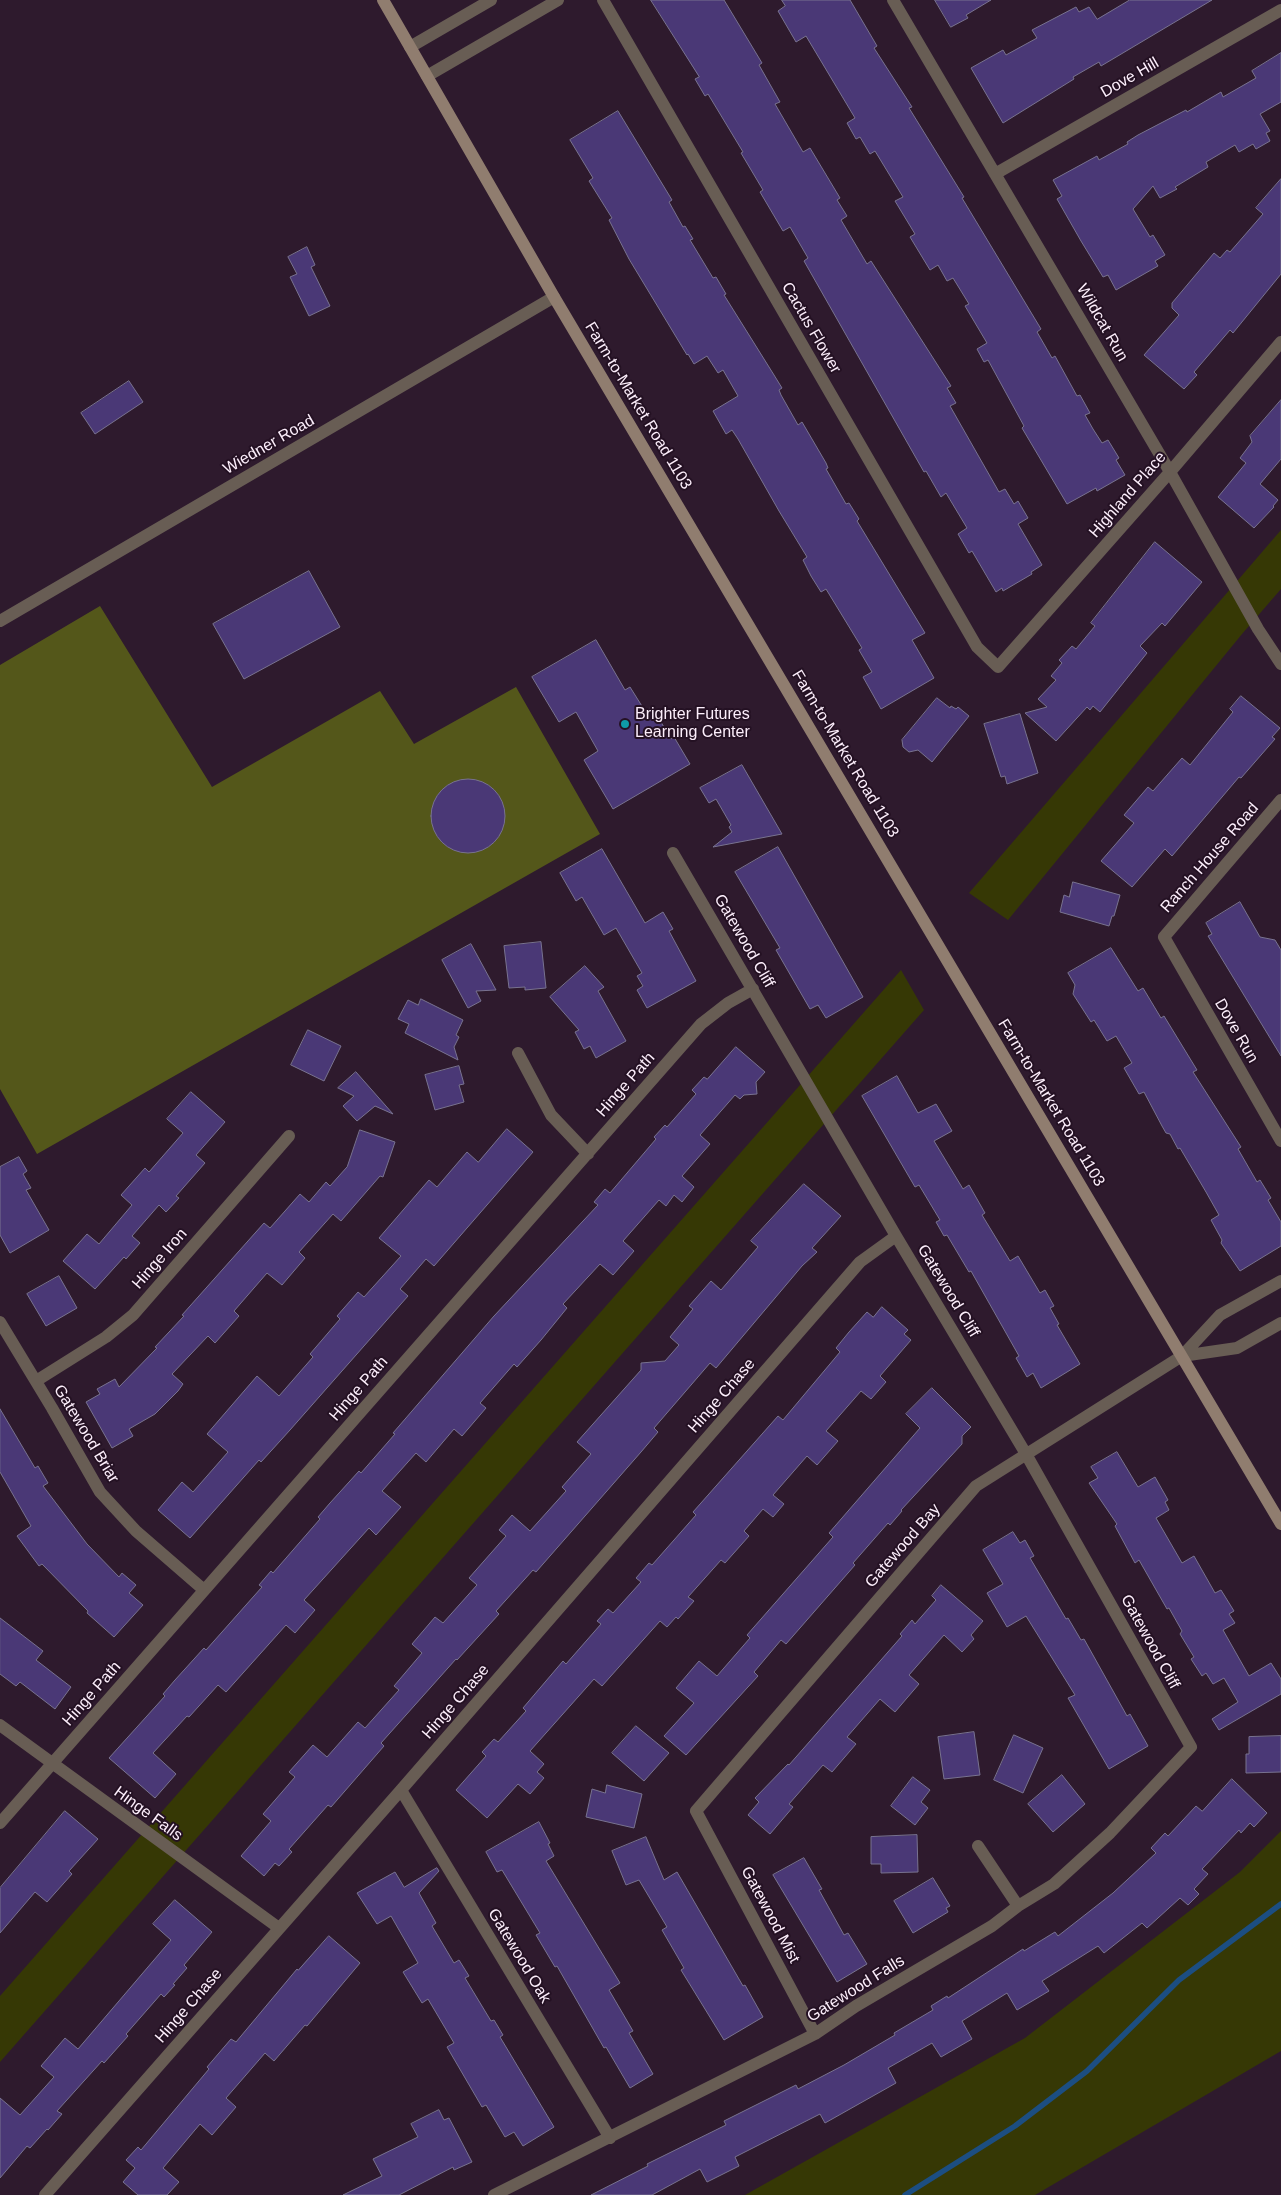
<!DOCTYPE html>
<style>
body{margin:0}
canvas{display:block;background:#2e1a2d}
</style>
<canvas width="1281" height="2195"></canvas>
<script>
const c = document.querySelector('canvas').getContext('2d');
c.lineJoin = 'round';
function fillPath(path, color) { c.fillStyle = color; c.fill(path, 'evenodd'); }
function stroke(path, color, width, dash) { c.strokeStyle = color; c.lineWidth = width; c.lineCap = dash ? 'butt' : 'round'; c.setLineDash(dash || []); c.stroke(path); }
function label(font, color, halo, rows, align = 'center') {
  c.font = font + ' Arial,sans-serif'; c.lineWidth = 4; c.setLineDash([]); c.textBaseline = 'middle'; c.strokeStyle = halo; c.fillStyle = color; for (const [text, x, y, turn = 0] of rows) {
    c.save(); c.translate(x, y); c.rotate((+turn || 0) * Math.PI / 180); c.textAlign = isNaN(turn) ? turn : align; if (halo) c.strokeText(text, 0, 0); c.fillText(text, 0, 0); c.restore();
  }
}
const green = new Path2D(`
 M1281 530V589L1242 634 1008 920 969 893Z
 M901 970 924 1010 0 2062V1996Z
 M1281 1831V2051L1035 2195H745L1025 2038 1240 1872Z`);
const forest = new Path2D(`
 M100 606 212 787 380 691 414 744 516 687 600 834 37 1154 0 1089V665Z`);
const stream = new Path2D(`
 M905 2195 1015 2126 1087 2071 1179 1980 1281 1904`);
const building = new Path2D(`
 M651 0H724L762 63 759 65 780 102 775 104 803 152 810 148 840 198 837 200 847 216 841 220 867 264 871 261 951 386 947 388 956 403 950 406 999 492 1005 489 1014 504 1018 501 1028 518 1018 524 1042 565 1031 572 1032 574 1003 591 1002 588 996 592 972 551 969 553 958 534 967 528 946 493 941 497 926 471 924 472 804 261 808 258 790 227 783 231 760 192 763 190 741 153 743 152 708 94 705 96 695 79 699 77Z
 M782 0H850L877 46 874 48 912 107 909 108 964 197 962 198 1041 329 1037 332 1052 358 1055 356 1077 396 1080 395 1090 413 1085 415 1093 429 1102 443 1108 440 1119 458 1116 460 1125 475 1097 491 1096 488 1067 504 1022 428 1024 426 988 360 984 362 977 349 987 343 965 306 969 304 953 278 947 281 938 265 930 270 910 237 915 234 895 201 903 197 875 151 870 154 860 137 856 139 847 123 855 118 806 36 796 42 778 11 785 6Z
 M935 0H991L966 15 968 18 951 27Z
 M1130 0H1212L1101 66 1099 62 1073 77 1074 79 1003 123 971 68 1003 50 1006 55 1037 38 1032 30 1076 7 1079 12 1089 7 1097 19Z
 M1281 53V102L1260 114 1270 131 1266 133 1270 141 1256 149 1253 144 1239 152 1235 145 1206 162 1208 167 1175 187 1177 189 1160 198 1153 186 1133 209 1150 237 1153 235 1165 255 1155 261 1158 266 1116 290 1108 275 1103 277 1081 241 1057 199 1062 196 1053 180 1097 156 1099 160 1128 144 1127 142 1138 135 1186 110 1187 112 1221 92 1223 97 1256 78 1252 71Z
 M618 111 672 200 669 202 683 227 685 226 693 239 690 240 713 278 716 277 726 294 724 295 774 375 782 388 779 390 781 395 798 425 802 422 826 463 828 468 826 469 846 504 849 503 859 519 857 521 925 633 912 640 934 678 881 709 863 677 872 672 859 650 862 648 826 589 821 592 811 576 803 560 807 557 779 511 738 439 732 430 726 434 713 411 738 396 723 370 718 373 707 356 694 364 688 354 687 355 629 259 609 220 612 218 589 181 593 178 570 140Z
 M1281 179V274L1233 333 1230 330 1194 372 1197 375 1184 389 1144 355 1179 315 1172 308V303L1214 253 1220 258 1227 250 1230 252 1263 214 1256 208Z
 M307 247 315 265 311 267 330 306 309 316 290 277 297 274 288 257Z
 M129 381 143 402 95 434 81 413Z
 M1281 400V459L1260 484 1278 500 1273 506 1274 507 1254 528 1218 497 1246 463 1240 458 1252 442 1250 436Z
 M1155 542 1202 582 1165 626 1162 623 1140 646 1147 653 1100 712 1093 706 1090 710 1087 707 1056 741 1025 713 1047 707 1038 699 1056 680 1051 676 1062 663 1059 660 1072 646 1076 649 1095 626 1091 623Z
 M309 571 340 627 244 679 213 624Z
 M596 640 625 690 630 687 645 711 652 707 671 739 674 737 690 764 613 809 584 760 598 751 576 712 559 722 532 677Z
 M1241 696 1280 728 1272 737 1275 739 1241 778 1239 777 1172 856 1165 849 1132 887 1101 861 1134 823 1124 815 1148 787 1153 791 1182 758 1190 765 1233 712 1230 709Z
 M937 698 950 708 951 706 956 709 958 707 969 716 932 762 918 750 909 752 903 747 902 740Z
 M1020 714 1038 773 1007 784 1005 776 1001 777 984 724Z
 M742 765 782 834 713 847 732 832 729 827 731 825 716 799 709 803 700 788Z
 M431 816a37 37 0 1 1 74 0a37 37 0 1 1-74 0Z
 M778 847 863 997 826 1018 818 1005 810 1009 776 950 780 948 735 872Z
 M602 849 645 923 663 912 673 929 669 931 696 981 647 1008 637 990 643 986 637 976 642 973 616 928 604 935 582 897 576 901 560 873Z
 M1073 882 1120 895 1114 916H1112L1109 926 1060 912 1064 895 1069 897Z
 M1240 902 1260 937 1275 940 1281 950V1056L1208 936 1212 934 1206 923Z
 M541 942 546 988 525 990V987L509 988 504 946Z
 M471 944 496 990 476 991 481 1001 468 1008 442 960Z
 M1111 948 1138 991 1143 988 1161 1018 1164 1016 1197 1070 1193 1072 1241 1147 1238 1149 1257 1182 1260 1180 1271 1198 1268 1200 1281 1222V1246L1240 1271 1221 1243 1222 1240 1211 1220 1219 1215 1206 1192 1180 1148 1178 1149 1170 1134 1166 1133 1162 1126 1144 1092 1139 1094 1124 1068 1132 1063 1116 1036 1107 1041 1094 1020 1091 1022 1073 994 1075 985 1068 973Z
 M585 966 604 987 598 991 626 1041 596 1058 590 1046 584 1049 575 1032 579 1030 550 997Z
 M421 999 463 1020 456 1035 459 1037 454 1047 458 1060 405 1033 409 1024 398 1019 408 1000 418 1005Z
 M308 1030 341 1046 324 1081 291 1065Z
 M736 1047 765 1072 756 1082 757 1094 744 1095 740 1099 735 1095 700 1135 710 1144 682 1176 694 1187 682 1202 674 1195 666 1206 659 1200 623 1241 634 1251 613 1275 600 1264 563 1304 567 1308 541 1340 517 1367 514 1364 480 1403 486 1408 462 1436 454 1429 426 1462 416 1453 382 1491 401 1507 376 1535 369 1528 304 1600 315 1610 295 1633 286 1625 226 1692 218 1685 189 1717 187 1716 153 1753 176 1774 155 1798 109 1758 165 1696 163 1694 175 1680 204 1648 206 1650 262 1587 259 1585 271 1571 273 1573 320 1519 318 1517 330 1503 359 1471 361 1473 395 1434 393 1433 494 1316 598 1205 594 1202 605 1189 610 1193 656 1139 654 1137 665 1125 667 1127 696 1094 692 1090 704 1077 707 1079Z
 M459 1066 464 1084 459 1085 464 1102 435 1110 425 1075Z
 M356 1072 393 1114 375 1106 357 1121 343 1106 354 1096 338 1088Z
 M897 1076 918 1113 936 1104 952 1131 934 1141 963 1189 969 1185 985 1213 982 1215 1010 1261 1018 1256 1040 1293 1045 1290 1054 1306 1050 1308 1059 1324 1057 1325 1080 1364 1041 1388 1033 1373 1027 1377 1016 1358 1019 1356 971 1271 969 1272 947 1235 944 1236 936 1222 940 1220 919 1185 915 1187 862 1096Z
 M191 1092 225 1122 196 1155 205 1163 176 1196 179 1198 166 1212 159 1205 132 1236 140 1243 126 1259 124 1257 95 1289 63 1261 87 1234 99 1244 132 1205 121 1195 145 1168 149 1172 183 1133 167 1119Z
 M507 1129 533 1152 434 1266 426 1259 400 1289 408 1296 290 1430 261 1462 259 1460 190 1538 158 1510 182 1482 193 1492 228 1452 207 1434 257 1376 279 1396 313 1357 310 1354 340 1319 337 1316 358 1292 364 1297 401 1256 379 1238 429 1180 437 1187 467 1152 478 1162Z
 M360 1130 395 1142 383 1177 380 1176 341 1221 333 1214 299 1252 305 1258 282 1285 267 1273 234 1311 239 1316 215 1343 208 1336 172 1374 183 1384 178 1391 155 1414 129 1429 133 1436 112 1448 86 1402 100 1394 97 1389 115 1379 119 1387 157 1348 155 1347 184 1316 182 1315 264 1223 270 1228 300 1194 309 1202 326 1182 330 1186 347 1167Z
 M19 1157 27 1171 23 1174 31 1188 26 1190 49 1230 10 1253 0 1235V1167Z
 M804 1184 841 1216 812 1248 817 1252 802 1266 716 1368 710 1363 654 1428 658 1432 641 1452 536 1572 533 1570 496 1611 499 1614 457 1660 456 1659 381 1743 384 1746 331 1807 328 1805 289 1849 292 1852 279 1866 275 1863 264 1876 241 1856 271 1821 263 1814 295 1777 289 1772 313 1745 327 1757 358 1722 365 1728 399 1690 394 1686 422 1653 412 1644 435 1617 443 1623 477 1585 469 1578 506 1536 499 1530 512 1515 530 1531 566 1491 562 1487 591 1454 577 1442 641 1370V1363L665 1361 679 1345 670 1337 693 1309 689 1306 711 1281 721 1290 758 1247 751 1241Z
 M59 1276 77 1308 46 1326 27 1294Z
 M882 1307 908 1330 904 1334 911 1340 880 1376 886 1382 871 1399 861 1391 826 1431 838 1441 817 1465 807 1456 773 1495 784 1504 773 1517 763 1509 744 1531 749 1536 725 1563 721 1560 688 1597 694 1601 678 1619 676 1617 667 1627 660 1621 602 1686 594 1679 530 1751 544 1764 537 1772 544 1778 530 1794 518 1784 487 1818 456 1790 486 1756 482 1752 494 1739 498 1742 526 1711 523 1708 563 1661 566 1664 601 1624 597 1621 608 1609 613 1613 641 1582 636 1578 649 1563 652 1565 696 1515 693 1512 778 1416 783 1420 840 1352 836 1348 849 1332 867 1312 873 1317Z
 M932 1388 971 1427 962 1436V1444L901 1510 902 1511 890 1525 888 1523 853 1563 855 1565 786 1644 781 1640 754 1672 758 1676 686 1755 664 1736 694 1703 676 1688 699 1661 717 1676 750 1638 747 1635 833 1537 829 1533 920 1428 906 1414Z
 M0 1409 35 1468 38 1466 48 1483 43 1486 87 1544 119 1577 122 1573 136 1585 129 1593 143 1605 114 1637 87 1613 88 1611 42 1564 39 1566 17 1536 31 1526 0 1472Z
 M1117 1452 1138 1487 1155 1477 1168 1500 1165 1502 1169 1510 1156 1518 1182 1563 1194 1556 1215 1593 1221 1590 1234 1611 1229 1614 1235 1623 1223 1630 1249 1676 1271 1663 1281 1679V1694L1219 1730 1212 1719 1238 1702 1224 1678 1213 1684 1206 1673 1202 1676 1191 1659 1194 1657 1180 1634 1182 1631 1169 1608 1167 1609 1139 1560 1135 1563 1115 1526 1117 1524 1089 1483 1098 1478 1091 1467Z
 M1013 1532 1020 1543 1025 1540 1034 1556 1030 1558 1066 1619 1068 1618 1081 1640 1084 1639 1127 1716 1130 1714 1148 1746 1109 1769 1068 1698 1075 1695 1026 1616 1007 1627 987 1593 1003 1584 983 1550Z
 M941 1585 983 1621 971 1635 974 1639 962 1652 944 1635 909 1675 919 1684 895 1712 880 1699 847 1737 856 1744 832 1772 823 1765 789 1804 793 1807 770 1834 748 1815 759 1802 755 1798 788 1764 789 1765 902 1636 900 1634 912 1620 915 1624 936 1600 932 1596Z
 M0 1618 43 1651 36 1660 71 1687 55 1709 20 1682 16 1686 0 1674Z
 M636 1726 669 1753 644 1781 612 1753Z
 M974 1732 980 1775 944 1779 938 1737Z
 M1014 1735 1043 1748 1023 1793 994 1780Z
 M1281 1736V1772L1246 1773V1754H1249V1737Z
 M1062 1775 1085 1804 1053 1832 1028 1804Z
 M913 1777 930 1790 921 1802 928 1808 915 1825 891 1806Z
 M1232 1779 1267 1813 1254 1827 1250 1823 1241 1833 1239 1830 1202 1869 1208 1874 1194 1889 1199 1894 1188 1905 1180 1898 1147 1928 1142 1923 1104 1953 1098 1946 1042 1981 1049 1991 1017 2010 1007 1993 962 2021 972 2039 941 2057 932 2043 888 2068 896 2083 825 2123 820 2114 735 2157 739 2166 707 2182 700 2169 652 2195H591L648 2166 647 2164 726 2125 724 2121 796 2085 798 2089 844 2065 895 2035 894 2033 933 2010 931 2006 947 1996 948 1998 1023 1949 1024 1951 1055 1932 1058 1936 1113 1893 1156 1853 1151 1848 1165 1833 1168 1836 1196 1806 1202 1811Z
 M607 1785 642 1794 634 1828 586 1817 592 1789 605 1793Z
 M65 1811 98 1839 69 1871 72 1874 47 1902 35 1892 0 1933V1888Z
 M539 1822 550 1843 548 1844 554 1856 546 1861 620 1983 609 1990 633 2031 629 2033 653 2074 630 2088 606 2047 604 2048 557 1966 555 1967 536 1935 540 1933 502 1870 497 1872 486 1852Z
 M917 1835 918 1872 881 1873V1864H871V1837Z
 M646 1837 664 1880 677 1872 743 1986 745 1985 763 2017 724 2040 681 1970 684 1968 662 1930 667 1927 639 1880 626 1885 612 1851Z
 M804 1858 822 1889 819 1890 844 1935 848 1933 867 1964 837 1982 773 1875Z
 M437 1868 439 1871 419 1893 436 1923 432 1926 454 1963 459 1960 469 1976 465 1978 491 2021 494 2020 503 2035 500 2037 554 2127 523 2146 514 2132 505 2137 486 2105 482 2107 447 2047 454 2043 428 1999 422 2003 403 1972 418 1963 391 1916 377 1924 357 1893 395 1872 404 1887Z
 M933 1878 950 1906 946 1908 948 1912 913 1933 894 1901Z
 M175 1900 212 1932 184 1965 187 1968 173 1984 175 1985 164 1997 161 1994 126 2034 128 2036 104 2063 102 2061 57 2111 62 2114 48 2130 47 2129 30 2148 27 2146 0 2178V2098L20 2115 54 2077 41 2066 65 2038 78 2049 171 1940 153 1924Z
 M329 1936 360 1963 307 2026 305 2025 274 2061 265 2053 226 2098 236 2107 212 2135 200 2124 163 2168 179 2182 167 2195H138L123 2182 135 2168 126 2160 138 2147 141 2150 209 2069 207 2067 231 2039 236 2042 297 1969 298 1970Z
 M439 2110 444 2120 449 2118 472 2162 454 2170 453 2167 399 2195H343L382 2176 373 2159 418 2137 411 2124Z`);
const minor = new Path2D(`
 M603 0 977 647 998 667 1170 472 1281 342
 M893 0 1170 472 1258 629 1281 664
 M410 47 491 0
 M427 76 558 0
 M995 174 1281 10
 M0 621 554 297
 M1281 800 1164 937 1281 1141
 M518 1053 551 1115 588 1154
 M0 1322 52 1408 100 1492 136 1531 204 1590
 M1182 1356 1237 1348 1281 1323
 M36 1381 106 1337 133 1315 289 1136
 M0 1725 279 1928
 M401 1790 610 2138
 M0 1823 701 1024 728 1003 753 989
 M978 1846 1018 1906
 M815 2034 696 1811 976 1486 1182 1356 1220 1315 1281 1281
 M45 2195 401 1790 860 1262 896 1236
 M494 2195 815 2034 856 2006 992 1926 1018 1906 1054 1884 1110 1833 1191 1747 1026 1454 896 1236 673 853`);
const secondary = new Path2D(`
 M383 0 554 297 1281 1524`);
const markers = [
 [625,724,5,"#0f9aa8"]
];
const streetNames = [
 ["Dove Hill",1130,78,-30],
 ["Wildcat Run",1102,323,60],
 ["Cactus Flower",811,328,60],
 ["Farm-to-Market Road 1103",638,406,59],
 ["Wiedner Road",269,445,-30],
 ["Highland Place",1128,495,-49],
 ["Farm-to-Market Road 1103",845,754,59],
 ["Ranch House Road",1210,858,-49],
 ["Gatewood Cliff",744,941,60],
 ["Dove Run",1236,1031,60],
 ["Hinge Path",626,1085,-49],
 ["Farm-to-Market Road 1103",1051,1103,59],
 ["Hinge Iron",160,1259,-49],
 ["Gatewood Cliff",948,1291,59],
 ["Hinge Path",359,1389,-49],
 ["Hinge Chase",722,1396,-49],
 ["Gatewood Briar",86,1434,59],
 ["Gatewood Bay",903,1546,-49],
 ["Gatewood Cliff",1150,1642,61],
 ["Hinge Path",92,1694,-49],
 ["Hinge Chase",456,1702,-49],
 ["Hinge Falls",148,1814,36],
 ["Gatewood Mist",770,1915,62],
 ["Gatewood Oak",519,1956,59],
 ["Gatewood Falls",856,1989,-32],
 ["Hinge Chase",189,2006,-49]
];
const poiNames = [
 ["Brighter Futures",635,715],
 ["Learning Center",635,733]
];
fillPath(green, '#363805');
fillPath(forest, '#54571a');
stroke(stream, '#1c4e82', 5.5);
fillPath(building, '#4a3876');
stroke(building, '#78728f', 1);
stroke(minor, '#685d54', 12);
stroke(secondary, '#907d6f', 12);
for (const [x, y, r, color] of markers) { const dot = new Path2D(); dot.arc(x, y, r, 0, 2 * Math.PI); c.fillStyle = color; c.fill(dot); stroke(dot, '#241123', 2); }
label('16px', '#fceefb', '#241123', streetNames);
label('16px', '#fceefb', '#241123', poiNames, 'left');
</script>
